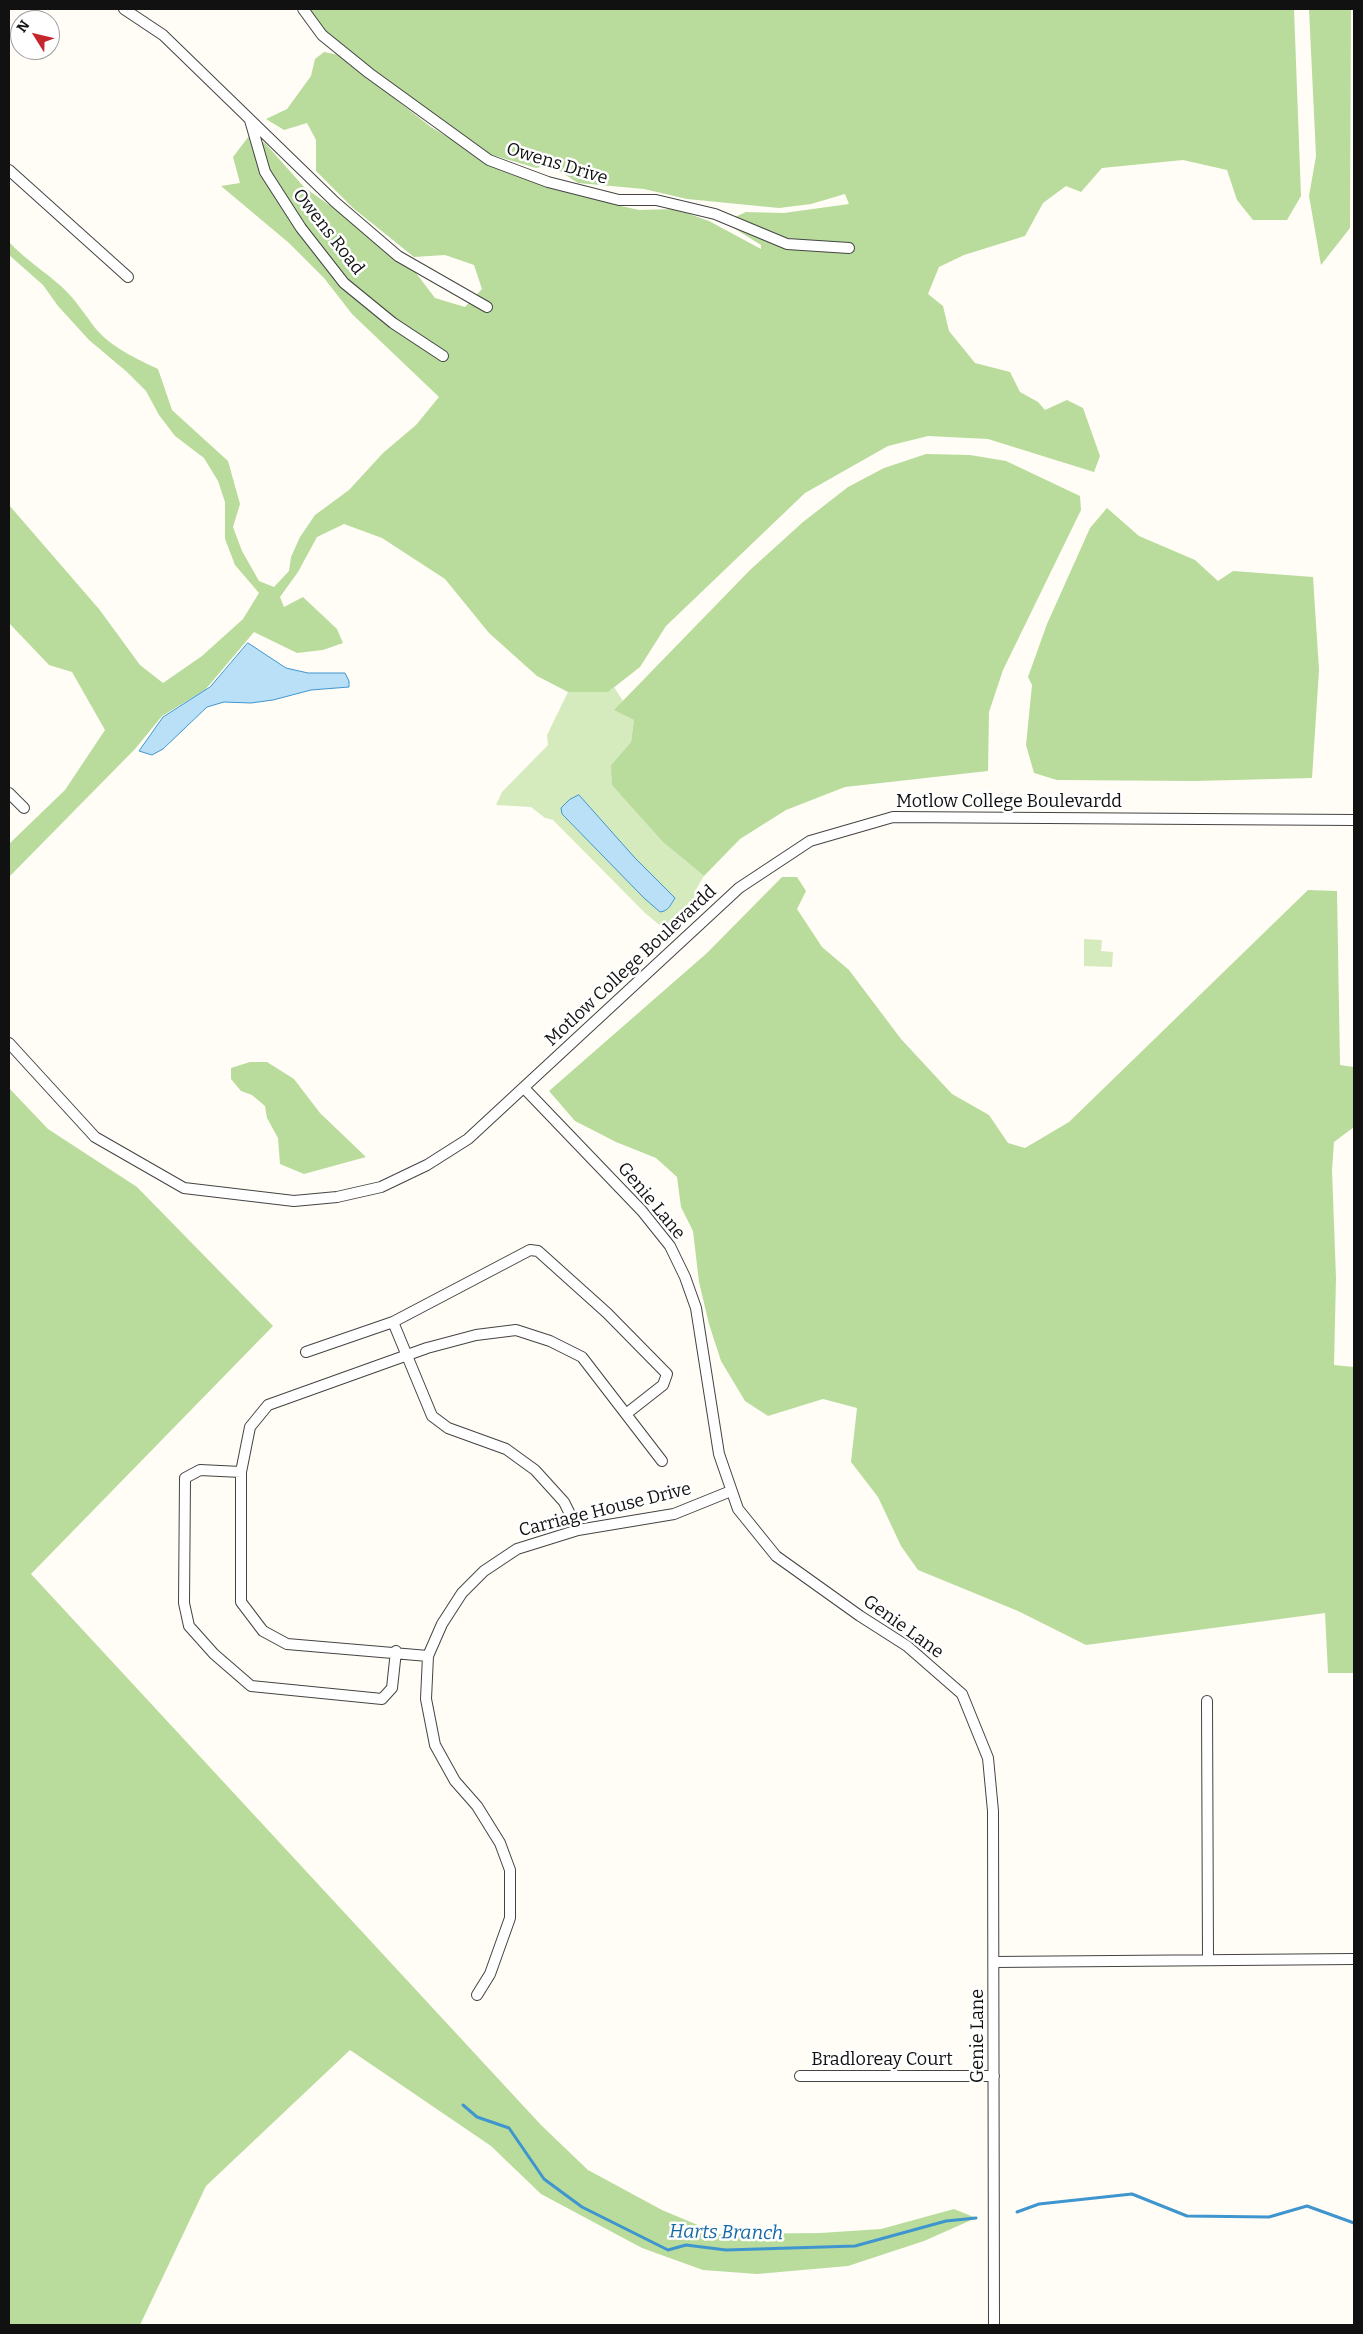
<!DOCTYPE html>
<style>
body{margin:0}
#map{position:relative;width:1363px;height:2334px;overflow:hidden;background:#fffdf5;font-family:Bitter,serif}
canvas{display:block}
.frame{position:absolute;inset:0;border:10px solid #111;pointer-events:none}
.north{position:absolute;left:10px;top:10px;width:50px;height:50px;box-sizing:border-box;background:#fff;border:1px solid #a0a0a0;border-radius:50%;rotate:306deg;font-size:14px;font-weight:700;line-height:20px;text-align:center;color:#111}
.north::after{content:'';display:block;margin:auto;width:18px;height:22px;background:#c4262e;clip-path:polygon(50% 0,100% 100%,50% 72%,0 100%)}
</style>
<div id="map">
<canvas width="1363" height="2334"></canvas>
<div class="frame"></div>
<div class="north">N</div>
</div>
<script>
const c = document.querySelector('canvas').getContext('2d');
c.lineJoin = 'round';
function fillPath(path, color) { c.fillStyle = color; c.fill(path, 'evenodd'); }
function stroke(path, color, width, dash) { c.strokeStyle = color; c.lineWidth = width; c.lineCap = dash ? 'butt' : 'round'; c.setLineDash(dash || []); c.stroke(path); }
function label(font, color, halo, rows, align = 'center') {
  c.font = font + ' Bitter,serif'; c.lineWidth = 5; c.setLineDash([]); c.textBaseline = 'middle'; c.strokeStyle = halo; c.fillStyle = color; for (const [text, x, y, turn = 0] of rows) {
    c.save(); c.translate(x, y); c.rotate((+turn || 0) * Math.PI / 180); c.textAlign = isNaN(turn) ? turn : align; if (halo) c.strokeText(text, 0, 0); c.fillText(text, 0, 0); c.restore();
  }
}
const green = new Path2D(`
 M614 687 623 701 615 710 634 720 631 742 611 765 664 843 704 876 695 891 693 911 668 932 645 913 553 820 545 818 531 807 496 805 502 792 548 745 547 735 568 692 611 690Z
 M1084 939 1102 940 1101 951 1113 952 1112 967 1084 966Z`);
const forest = new Path2D(`
 M308 9H1294L1301 196 1287 220H1253L1237 200 1227 170 1183 160 1102 168 1081 192 1066 186 1043 203 1025 236 964 255 939 267 928 294 943 306 949 331 975 363 1010 372 1020 392 1038 402 1045 410 1067 400 1083 408 1100 456 1094 472 988 439 928 436 888 446 805 493 666 626 640 667 608 692H568L537 676 489 633 445 579 382 538 344 524 317 537 298 572 280 597 284 607 303 597 337 629 343 643 323 650 297 653 254 632 205 690 162 716 135 749 9 877V844L65 790 105 730 72 672 49 665 9 623V505L99 609 140 665 163 683 202 656 243 619 259 593 235 565 225 539V502L218 481 204 458 175 436 159 415 146 391 127 372 89 340 58 306 43 285 9 255V242C25 259 44 271 62 287 76 300 85 315 96 329 111 347 137 359 158 369L172 410 228 461 240 504 233 527 242 551 259 581 274 587 289 571 291 557 300 537 315 515 349 490 383 453 416 425 439 397 352 314 324 278 289 243 221 186 240 183 233 157 249 136 265 143 304 187 343 215 416 273 435 298 465 307 482 289 474 265 445 255 414 257 353 208 316 171V140L307 123 284 130 266 119 287 109 311 76 315 59 324 52 339 55 431 127 490 163 612 204 639 210 675 209 709 221 761 249V245L724 222 746 212 784 213 849 204 845 194 811 204 779 208 687 199 644 189 578 183 550 165 536 168 489 154 360 61 321 27Z
 M1309 9H1351L1350 228 1321 265 1309 196 1316 156Z
 M926 454 970 455 1006 461 1080 496 1081 510 1003 670 989 712 988 771 845 787 786 810 740 839 704 876 664 843 612 785 611 765 631 742 634 720 614 710 750 570 803 522 848 487 884 468Z
 M1107 508 1139 536 1195 560 1218 581 1233 571 1313 577 1319 670 1312 778 1195 781 1057 780 1034 773 1026 745 1032 685 1028 677 1047 624 1090 528Z
 M782 877H797L806 891 797 909 822 947 849 970 901 1039 952 1094 989 1115 1008 1143 1025 1148 1069 1122 1308 890 1337 891 1340 1065 1354 1067V1127L1334 1142 1332 1170 1336 1278 1334 1365 1354 1367V1673H1328L1325 1613 1086 1645 1018 1611 918 1570 901 1546 878 1497 851 1462 857 1408 823 1399 768 1416 745 1401 721 1361 709 1324 699 1282 693 1231 681 1207 677 1177 656 1158 616 1142 575 1121 549 1091 707 953Z
 M250 1062H267L294 1079 320 1113 366 1157 304 1174 280 1164 278 1138 267 1118 265 1106 252 1095 241 1091 231 1079V1068Z
 M9 1088 48 1129 137 1187 273 1326 31 1574 541 2125 588 2170 662 2210 719 2234 820 2233 881 2229 954 2209 976 2218 924 2241 848 2266 757 2274 703 2270 642 2248 541 2194 491 2146 350 2050 206 2186 140 2325H9Z`);
const water = new Path2D(`
 M248 643 286 668 308 673H345L349 681V687L311 690 273 700 251 703 224 702 207 707 163 749 152 755 139 751 163 717 210 687Z
 M579 795 635 858 675 898C671 904 669 911 660 912L644 898 562 814 561 808 569 800Z`);
const stream = new Path2D(`
 M463 2105 477 2117 509 2128 544 2179 582 2207 668 2250 686 2245 726 2250 855 2246 946 2221 976 2218
 M1017 2212 1039 2204 1132 2194 1187 2216 1269 2217 1307 2206 1354 2223`);
const street = new Path2D(`
 M124 9 163 35 335 202 398 256 487 307
 M303 9 322 35 369 73 489 160 548 182 619 200H656L715 214 787 244 849 248
 M250 120 265 172 301 228 344 283 393 323 443 356
 M9 170 128 277
 M9 793 24 808
 M9 1043 95 1137 184 1188 294 1201 337 1197 381 1187 427 1165 468 1139 739 888 810 841 893 817 1354 820
 M524 1088 642 1211 670 1246 685 1277 696 1308 719 1454 738 1509 776 1556 860 1616 907 1646 962 1694 988 1758 993 1811 994 2325
 M306 1352 393 1322
 M241 1472 200 1470 185 1478 184 1603 189 1626 214 1654 251 1686 382 1699 392 1688 396 1651
 M578 1530 564 1502 535 1470 506 1449 448 1428 432 1416 393 1322 530 1250 538 1251 607 1313 667 1374 663 1385 626 1414
 M428 1656 287 1644 263 1631 241 1602V1472L250 1427 268 1405 427 1348 476 1335 516 1330 550 1341 582 1357 662 1461
 M1207 1701 1208 1960
 M994 1962 1354 1959
 M477 1995 490 1974 510 1918V1870L500 1843 477 1806 455 1781 435 1745 426 1699 428 1656 442 1624 462 1593 484 1571 517 1549 578 1530 674 1514 731 1491
 M800 2076H994`);
const streetNames = [
 ["Owens Drive",557,164,17],
 ["Owens Road",328,232,52],
 ["Motlow College Boulevardd",1009,802],
 ["Motlow College Boulevardd",631,966,-43],
 ["Genie Lane",651,1201,50],
 ["Carriage House Drive",605,1510,-14],
 ["Genie Lane",903,1627,36],
 ["Genie Lane",978,2036,-90],
 ["Bradloreay Court",882,2060]
];
const waterNames = [
 ["Harts Branch",726,2233,1]
];
fillPath(green, '#d5ebbd');
fillPath(forest, '#b9dc9c');
fillPath(water, '#b9e0f7');
stroke(water, '#3f96cf', 1);
stroke(stream, '#3f96cf', 3);
stroke(street, '#444', 12);
stroke(street, '#fff', 10);
label('18px', '#111', '#fff', streetNames);
label('italic 19px', '#1768a6', '#fff', waterNames);
</script>
